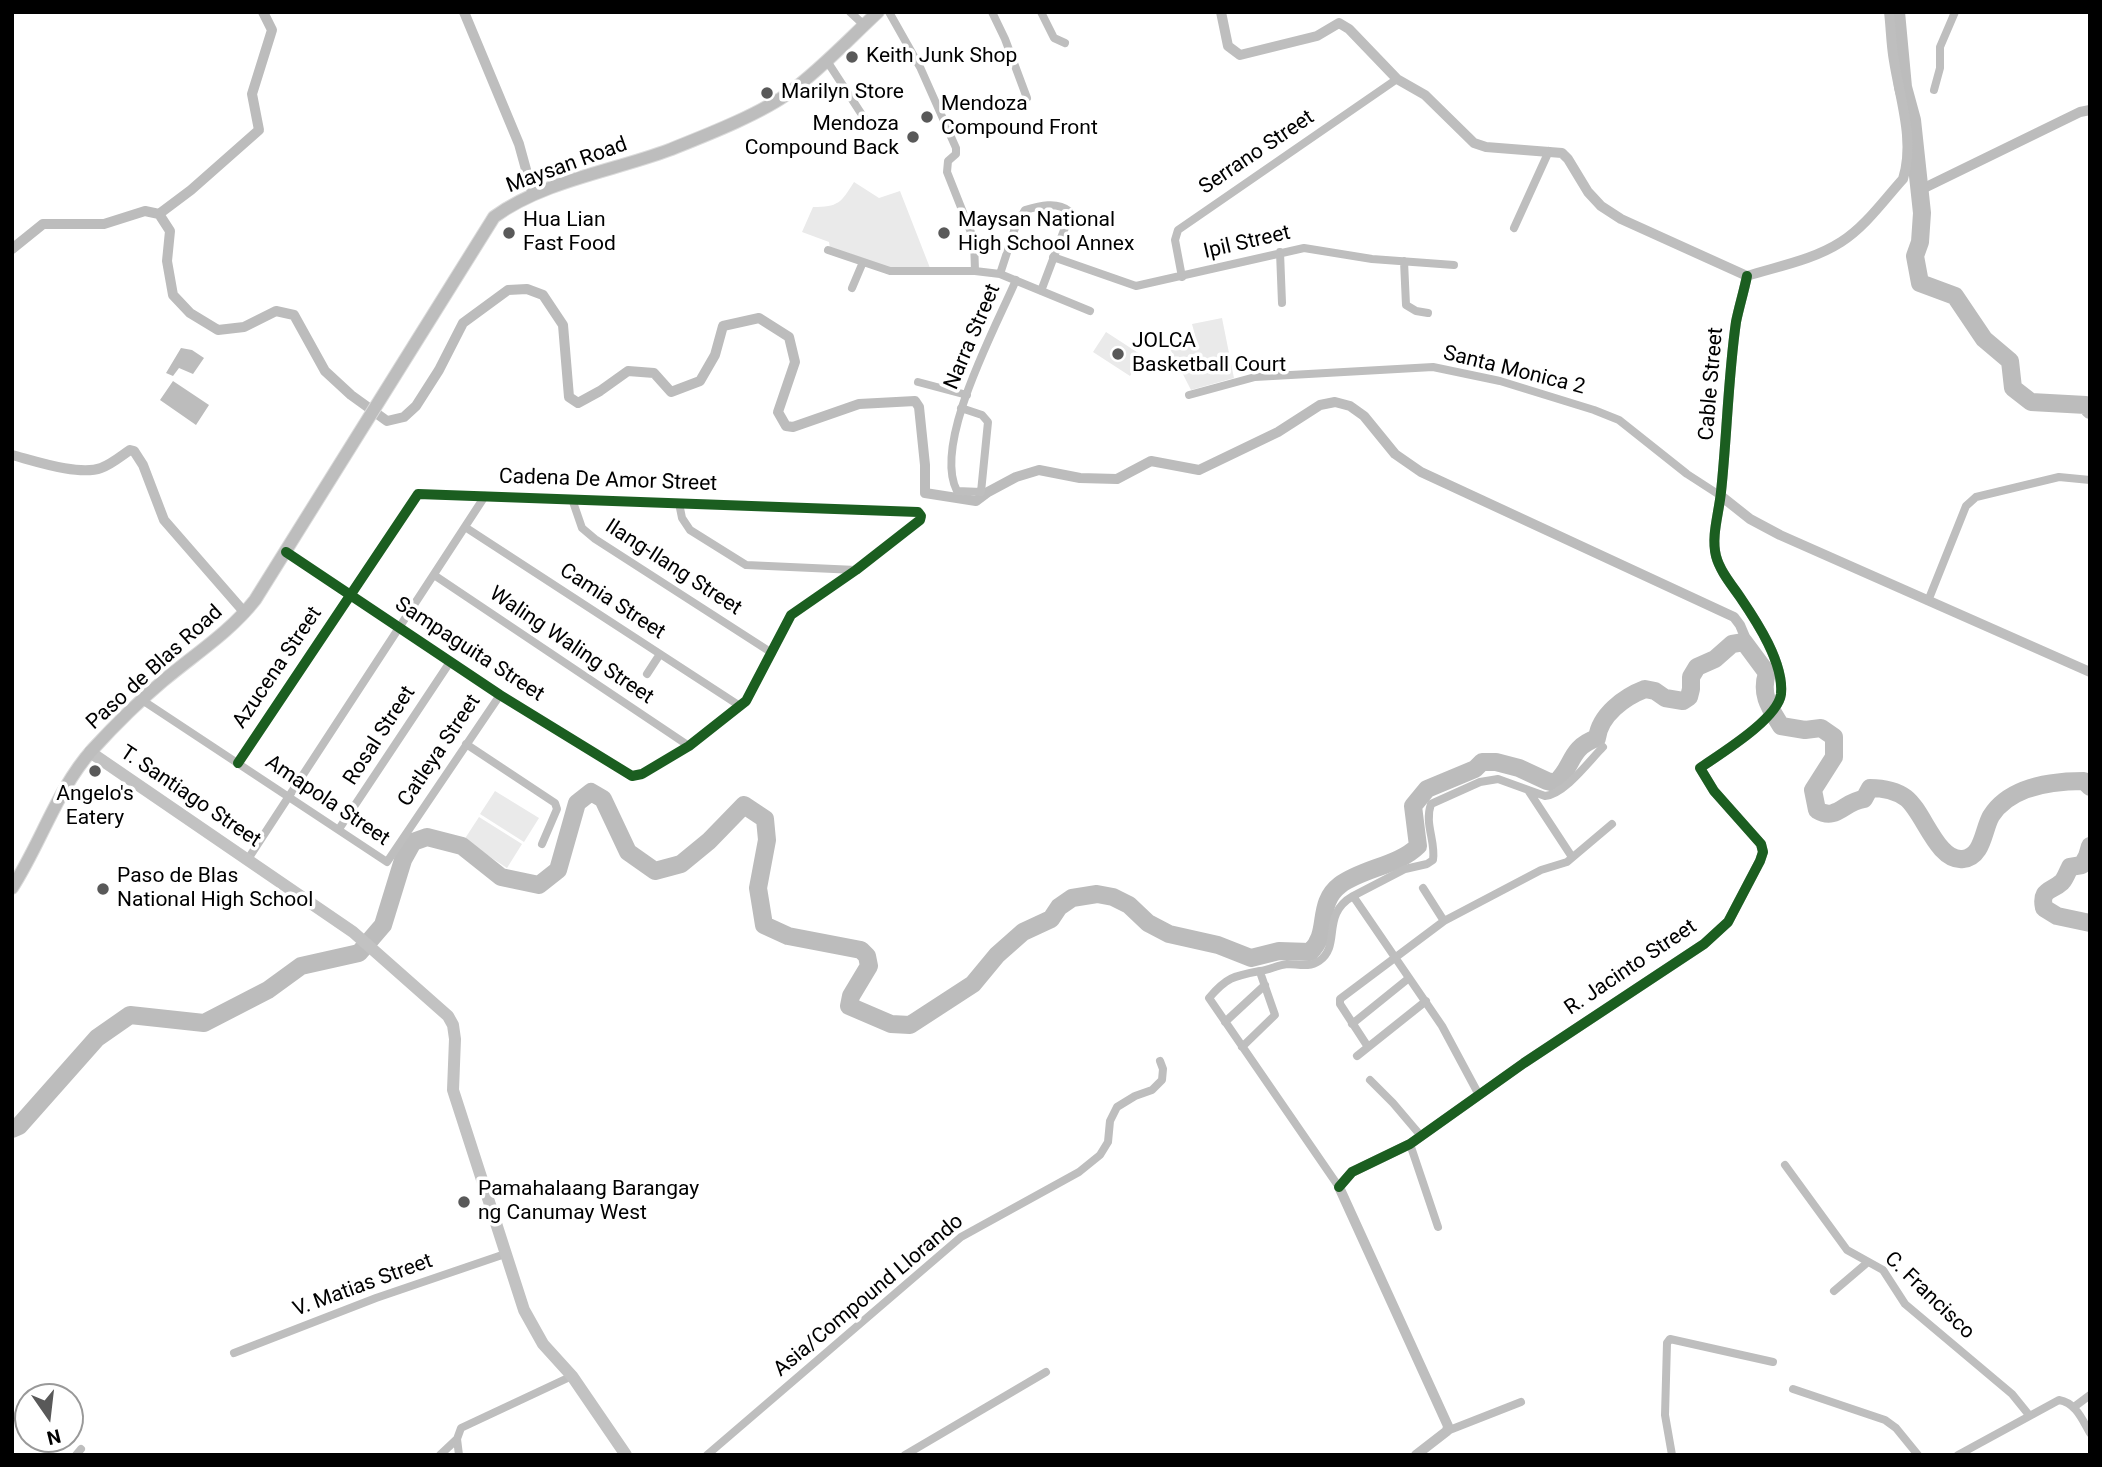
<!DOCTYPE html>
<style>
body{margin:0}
#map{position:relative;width:2102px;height:1467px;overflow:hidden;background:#fff;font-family:Roboto,sans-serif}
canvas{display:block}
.frame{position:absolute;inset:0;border:14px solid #000;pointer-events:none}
.north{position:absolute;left:14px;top:1383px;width:70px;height:70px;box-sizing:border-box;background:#fff;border:2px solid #999;border-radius:50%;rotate:166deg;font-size:19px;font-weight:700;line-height:28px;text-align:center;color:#000}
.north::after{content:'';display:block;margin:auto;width:24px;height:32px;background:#595959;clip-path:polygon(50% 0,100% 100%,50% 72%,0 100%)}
</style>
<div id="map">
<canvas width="2102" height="1467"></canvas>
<div class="frame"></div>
<div class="north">N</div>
</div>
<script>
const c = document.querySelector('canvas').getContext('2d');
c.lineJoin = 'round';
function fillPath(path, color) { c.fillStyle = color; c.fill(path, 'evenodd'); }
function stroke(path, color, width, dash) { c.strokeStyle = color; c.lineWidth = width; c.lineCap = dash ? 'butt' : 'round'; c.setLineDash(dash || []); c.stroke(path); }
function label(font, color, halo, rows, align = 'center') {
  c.font = font + ' Roboto,sans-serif'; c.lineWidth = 7; c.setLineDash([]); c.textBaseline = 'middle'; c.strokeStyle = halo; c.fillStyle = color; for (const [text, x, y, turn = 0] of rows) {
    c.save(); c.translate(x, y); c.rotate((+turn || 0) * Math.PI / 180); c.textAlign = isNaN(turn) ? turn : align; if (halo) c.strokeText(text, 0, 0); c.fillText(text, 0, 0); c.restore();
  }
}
const green = new Path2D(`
 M854 182 879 198 900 191 930 268H891L830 248 829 242 802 232 813 207C838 207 841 203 854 182Z
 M1222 318 1234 378 1191 390 1167 343 1195 335 1192 324Z
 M1106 332 1143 356 1130 376 1093 352Z
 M495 791 539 818 524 842 480 814Z
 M479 817 522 844 507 868 464 840Z`);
const water = new Path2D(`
 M181 348 192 350 204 358 193 374 179 368 173 376 166 373Z
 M173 381 209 405 196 425 160 400Z`);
const canal = new Path2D(`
 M1918 191 2080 112 2090 110
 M159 214 191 190 259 130 252 94 272 30 263 12
 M12 249 43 224H104L145 211 159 214 170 231 167 261 173 295 190 313 218 330 244 327 276 311 294 315 325 371 351 395 387 421 404 417 416 406 439 370 463 323 508 290 527 289 543 295 563 325 569 397 578 403 600 391 628 371 654 373 671 392 700 381 715 355 723 326 759 318 789 337 795 362 778 412 786 426 793 427 859 404 915 401 919 407 925 465V493L976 501 988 492 1016 477 1039 470 1080 478 1117 479 1151 461 1199 470 1278 432 1320 405 1335 402 1350 406 1364 416 1395 454 1421 472 1734 617 1740 625 1751 651`);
const river = new Path2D(`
 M1896 12 1903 87 1912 120 1922 213 1920 242 1915 256 1920 283 1955 296 1984 339 2010 361 2013 388 2031 402 2086 405 2090 410
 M2090 846 2087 856 2082 865 2070 867C2068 871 2065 879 2062 882 2051 892 2040 889 2044 908L2057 916 2090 923
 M12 1129 19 1126 97 1038 130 1015 204 1023 268 990 301 966 359 953 383 925 403 860 413 842 427 837 462 846 501 877 539 885 558 870 577 803 591 792 603 799 628 852 655 871 681 864 709 841 744 805 765 819 767 840 758 888 764 925 788 936 861 950 867 956 869 966 851 996 849 1006 891 1024 910 1025 973 984 997 955 1023 932 1051 919 1059 907 1072 898 1097 894 1113 897 1129 905 1148 923 1169 934 1218 945 1251 958 1279 951 1310 952C1331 933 1315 904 1340 885 1363 868 1398 866 1418 846L1413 806 1427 789 1475 769 1482 762H1496L1519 768 1547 781 1555 783C1574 767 1568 748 1597 738 1600 715 1624 697 1645 689L1655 691 1665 698 1683 701 1689 697 1691 689V677L1697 667 1715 659 1732 644 1744 642 1767 673C1760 695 1770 708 1781 726L1805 730 1821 728 1834 737V757L1813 790 1817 810C1837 822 1844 801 1864 799L1870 788C1882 788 1895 790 1906 798 1924 812 1937 862 1963 859 1983 857 1983 830 1991 816 2010 786 2052 781 2084 781L2090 787`);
const minor = new Path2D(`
 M850 12 864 25
 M889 12 920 67 956 148V154L948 161 947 172 974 240 975 271
 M992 12 1005 39 1027 98
 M1041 12 1054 38 1065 43
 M827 61 866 121
 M1934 90 1940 68V47L1955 12
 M1514 228 1549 151
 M828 250 890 271H975L1000 274 1090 311
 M1280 252 1282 303
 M1053 257 1136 286 1304 248 1372 259 1454 265
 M1404 261 1406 305 1416 311 1428 313
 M1000 274 1015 228 1025 210C1039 206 1057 201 1069 211V217L1041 291
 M1182 277 1175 240 1178 230 1397 79
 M852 288 863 262
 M918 382 967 395
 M1189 395 1255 377 1433 367 1500 381 1594 410 1619 420 1687 474 1721 496
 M961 408 982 415 988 422 981 492 957 491C932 444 996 327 1016 280
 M572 499 582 528 595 539 772 653
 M679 503 682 518 690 530 746 565 856 570
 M465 527 740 706
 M434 575 689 746
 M1928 601 1966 506 1976 497 2059 477 2090 480
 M647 674 660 654
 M142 700 387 862 500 695
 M466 744 555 803 557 809 542 844
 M238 763 418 494 918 512 921 516 920 520 856 570 791 615 746 701 689 746 642 774 632 776 500 695 286 552
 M1528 790 1572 857
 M339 829 450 662
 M248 859 485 496
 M1423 888 1444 921
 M1225 1022 1265 985
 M1352 1024 1409 978
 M1242 1047 1275 1015 1260 972
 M1368 1047 1340 1004V999L1444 921 1541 870 1567 862 1612 824
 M1357 1056 1426 1001
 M1370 1080 1393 1103 1421 1136
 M1479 1095 1442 1026 1353 896 1405 869 1427 864 1433 860C1436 841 1424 824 1431 804L1480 782 1498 779 1545 796C1565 794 1589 761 1603 747
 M1410 1144 1438 1227
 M1785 1165 1847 1250 1883 1270 1905 1304 2012 1394 2029 1415
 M1339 1187 1209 998C1227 977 1234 976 1260 971 1269 970 1278 965 1287 964 1298 964 1309 968 1319 961 1342 945 1320 915 1353 896
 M1834 1291 1868 1262
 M234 1353 376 1298 505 1254
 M1793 1389 1885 1420 1896 1428 1918 1455
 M2074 1407 2090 1395
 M1447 1431 1521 1402
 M76 1455 81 1449
 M440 1455 457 1439
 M459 1455 457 1439 461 1428 572 1376
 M707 1455 961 1237 1079 1172 1100 1155 1108 1142 1110 1121 1117 1107 1135 1096 1152 1090 1162 1080 1163 1069 1160 1061
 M905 1455 1046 1372
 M1672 1455 1665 1415 1667 1343 1670 1339 1773 1362
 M1958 1455 2059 1400C2076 1403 2082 1419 2090 1433`);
const tertiary = new Path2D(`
 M464 12 519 144 533 195
 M1221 12 1228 46 1240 55 1317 36 1339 23 1349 29 1397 79 1425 95 1474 143 1486 147 1562 153 1568 159 1588 192 1601 206 1621 219 1747 276C1779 266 1813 260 1841 242 1865 227 1884 200 1903 179 1915 141 1900 99 1894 61 1891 45 1891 28 1889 12
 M12 455C35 461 79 476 101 468 112 464 121 456 130 450L134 451 143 465 164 520 245 613
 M1721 496 1750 519 1780 535 2090 672
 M1416 1455 1447 1431 1448 1426 1339 1187 1352 1172 1410 1144 1524 1063 1704 944 1728 922 1760 861 1763 852 1761 844 1714 791 1700 768C1720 754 1778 719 1781 694 1784 663 1757 622 1740 597 1731 584 1720 571 1716 556 1711 536 1719 513 1721 492 1727 436 1728 378 1736 322 1739 307 1744 291 1747 276`);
const secondary = new Path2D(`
 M90 752 353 932 448 1016 453 1025 455 1039 453 1090 524 1310 543 1344 572 1376 626 1455`);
const primary = new Path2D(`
 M12 888C41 843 57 789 93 749 115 725 138 702 163 681 195 654 229 633 255 600L494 217C543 181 613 171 669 150 704 136 761 114 790 92 822 68 849 39 878 12`);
const cycleway = new Path2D(`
 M238 763 418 494 918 512 921 516 920 520 856 570 791 615 746 701 689 746 642 774 632 776 500 695 286 552
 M1339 1187 1352 1172 1410 1144 1524 1063 1704 944 1728 922 1760 861 1763 852 1761 844 1714 791 1700 768C1720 754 1778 719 1781 694 1784 663 1757 622 1740 597 1731 584 1720 571 1716 556 1711 536 1719 513 1721 492 1727 436 1728 378 1736 322 1739 307 1744 291 1747 276`);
const markers = [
 [852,57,7,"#595959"],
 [767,93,7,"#595959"],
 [927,117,7,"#595959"],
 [913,137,7,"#595959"],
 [509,233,7,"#595959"],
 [944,233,7,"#595959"],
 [1118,354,7,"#595959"],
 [95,771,7,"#595959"],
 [103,889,7,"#595959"],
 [464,1202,7,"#595959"]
];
const poiNames = [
 ["Keith Junk Shop",866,57],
 ["Marilyn Store",781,93],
 ["Mendoza",941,105],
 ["Compound Front",941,129],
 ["Mendoza",899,125,"right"],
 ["Compound Back",899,149,"right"],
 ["Hua Lian",523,221],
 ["Fast Food",523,245],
 ["Maysan National",958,221],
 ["High School Annex",958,245],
 ["JOLCA",1132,342],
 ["Basketball Court",1132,366],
 ["Angelo's",95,795,"center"],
 ["Eatery",95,819,"center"],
 ["Paso de Blas",117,877],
 ["National High School",117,901],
 ["Pamahalaang Barangay",478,1190],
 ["ng Canumay West",478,1214]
];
const streetNames = [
 ["Serrano Street",1257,153,-34],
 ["Maysan Road",567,166,-20],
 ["Ipil Street",1247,243,-13],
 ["Narra Street",973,337,-67],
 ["Santa Monica 2",1514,371,14],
 ["Cable Street",1712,384,-85],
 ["Cadena De Amor Street",608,481,2],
 ["Ilang-Ilang Street",673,568,33],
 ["Camia Street",612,602,33],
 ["Waling Waling Street",571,646,34],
 ["Sampaguita Street",469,650,33],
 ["Paso de Blas Road",155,668,-42],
 ["Azucena Street",278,668,-56],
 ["Rosal Street",380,736,-57],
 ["Catleya Street",440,751,-56],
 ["T. Santiago Street",190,797,34],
 ["Amapola Street",327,801,34],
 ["R. Jacinto Street",1631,968,-34],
 ["V. Matias Street",363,1286,-20],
 ["Asia/Compound Llorando",869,1296,-40],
 ["C. Francisco",1929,1296,44]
];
fillPath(green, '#eaeaea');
fillPath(water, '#bcbcbc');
stroke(canal, '#bcbcbc', 10);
stroke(river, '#bcbcbc', 18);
stroke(primary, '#dbdbdb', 14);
stroke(minor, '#bebebe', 8);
stroke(tertiary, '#bebebe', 10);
stroke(secondary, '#c2c2c2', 12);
stroke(primary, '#bdbdbd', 12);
stroke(cycleway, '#1b5e20', 10);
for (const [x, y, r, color] of markers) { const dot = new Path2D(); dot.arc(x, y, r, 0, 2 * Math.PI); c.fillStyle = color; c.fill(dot); stroke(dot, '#fff', 2.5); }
label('21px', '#000', '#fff', poiNames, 'left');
label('21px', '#000', '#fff', streetNames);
</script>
